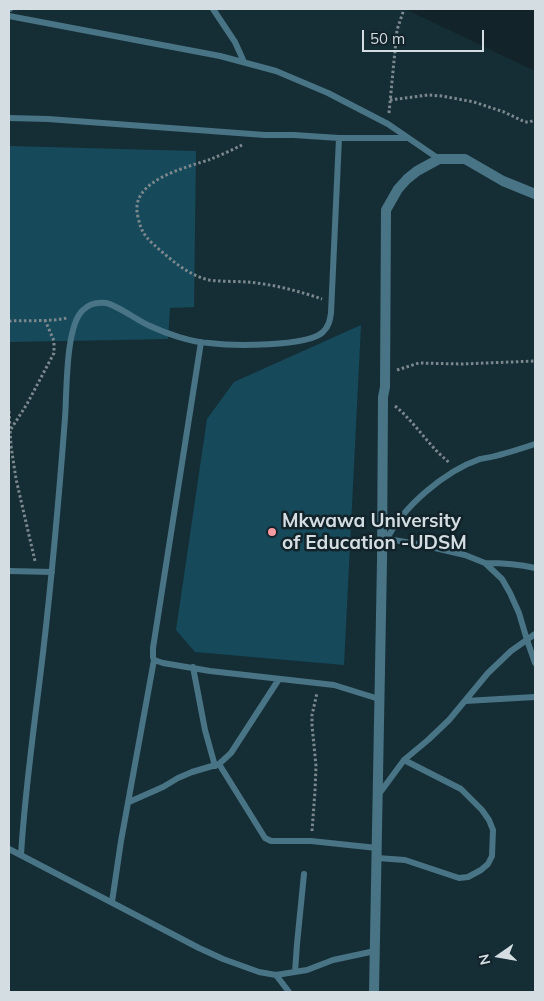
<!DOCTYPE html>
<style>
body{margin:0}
#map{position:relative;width:544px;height:1001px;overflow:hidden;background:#13232a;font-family:Mulish,sans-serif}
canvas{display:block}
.frame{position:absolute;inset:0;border:10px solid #d3dde2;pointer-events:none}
.north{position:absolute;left:474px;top:931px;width:50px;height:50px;-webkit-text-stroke:4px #13232a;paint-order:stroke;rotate:257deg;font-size:14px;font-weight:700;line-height:20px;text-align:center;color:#d3dde2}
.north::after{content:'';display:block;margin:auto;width:18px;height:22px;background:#d3dde2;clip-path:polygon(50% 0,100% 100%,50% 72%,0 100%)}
.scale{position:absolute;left:362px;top:30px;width:122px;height:22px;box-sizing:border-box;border:2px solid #d3dde2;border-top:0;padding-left:6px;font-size:15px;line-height:18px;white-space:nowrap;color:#d3dde2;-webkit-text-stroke:4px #13232a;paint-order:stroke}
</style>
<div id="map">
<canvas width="544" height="1001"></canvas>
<div class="frame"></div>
<div class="north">N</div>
<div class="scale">50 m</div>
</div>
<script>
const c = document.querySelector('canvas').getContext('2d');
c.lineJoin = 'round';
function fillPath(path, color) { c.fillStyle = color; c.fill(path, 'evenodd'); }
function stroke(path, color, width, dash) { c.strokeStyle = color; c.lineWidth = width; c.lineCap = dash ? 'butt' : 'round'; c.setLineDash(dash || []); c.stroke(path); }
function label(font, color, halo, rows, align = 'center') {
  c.font = font + ' Mulish,sans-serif'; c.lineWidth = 5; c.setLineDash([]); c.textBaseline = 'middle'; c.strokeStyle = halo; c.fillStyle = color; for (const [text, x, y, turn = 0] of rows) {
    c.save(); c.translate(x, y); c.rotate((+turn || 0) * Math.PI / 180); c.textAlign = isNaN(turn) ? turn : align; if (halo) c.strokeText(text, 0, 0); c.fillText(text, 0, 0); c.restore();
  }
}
const built = new Path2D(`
 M9 9H405L535 71V992H9Z`);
const building = new Path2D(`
 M9 146 196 151 194 307 170 308 168 339 9 342Z
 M361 325 344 665 195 652 176 630 207 419 234 382Z`);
const path = new Path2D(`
 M390 100 428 95 442 96 474 102 504 112 525 122H529L535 120
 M389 113 397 30 404 9
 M242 145C232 150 221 155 211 159 186 168 128 180 138 217 141 230 143 234 152 243 169 258 187 275 209 280 222 282 235 281 247 282 272 284 299 291 322 299
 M9 321C28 320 48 322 67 318
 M397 370 419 363 462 364 535 361
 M395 406C416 423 429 447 450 463
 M9 411 11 446 16 479 35 561
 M11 429 27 404 54 353V341L45 320
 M312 831 315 791 316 766 312 725V715L317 693`);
const lane = new Path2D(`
 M9 9H10
 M213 9 235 42 244 62
 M9 16 220 56 276 71 328 93 388 124 439 159
 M9 118 48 119 265 135H294L339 138H407
 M201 342 153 648V657L154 660 163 663 210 671 334 685 379 699
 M387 539 418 544 465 555 485 563 502 579 510 593 519 613 527 640 535 663
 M386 541C402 507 445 471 480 459 486 458 493 457 499 455 511 452 523 448 535 444
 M485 563C503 563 518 564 535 568
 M9 571 52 572
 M193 667 205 730 215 766
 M465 701 535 697
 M219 764 265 838 271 841H311L377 848
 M379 794 404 760 428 740 449 720 488 673 511 651 535 634
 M129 802 163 787 178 778 192 772 219 764 231 753 279 679
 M9 849 199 948 223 959 259 972 276 975 307 970 333 960 375 951
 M21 855C25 788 35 721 43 653 52 575 59 497 65 418 67 394 65 326 83 310 89 304 98 302 106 303 117 305 138 321 150 326 167 334 191 342 209 343 232 346 307 347 323 332 329 326 330 320 331 313L339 138
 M377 858 405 860 459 878 468 877 481 870 488 864 492 856 493 830 489 820 482 810 461 789 404 760
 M112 902 121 841 154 660
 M295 972 297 944 304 874
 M276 975 289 992`);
const street = new Path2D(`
 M374 992 382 561 383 397 385 387 386 210 398 189 407 179 417 171 439 159H465L503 181 535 194`);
const markers = [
 [272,532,5,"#f49aa2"]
];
const poiNames = [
 ["Mkwawa University",282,521],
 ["of Education -UDSM",282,543]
];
fillPath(built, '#152e36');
fillPath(building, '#16495a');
stroke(path, '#7c888e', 3, [2.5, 2.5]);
stroke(lane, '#497485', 6);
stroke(street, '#497485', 10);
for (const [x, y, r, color] of markers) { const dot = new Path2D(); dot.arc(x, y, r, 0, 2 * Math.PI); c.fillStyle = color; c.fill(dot); stroke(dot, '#13232a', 2); }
label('bold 19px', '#d3dde2', '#13232a', poiNames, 'left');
</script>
